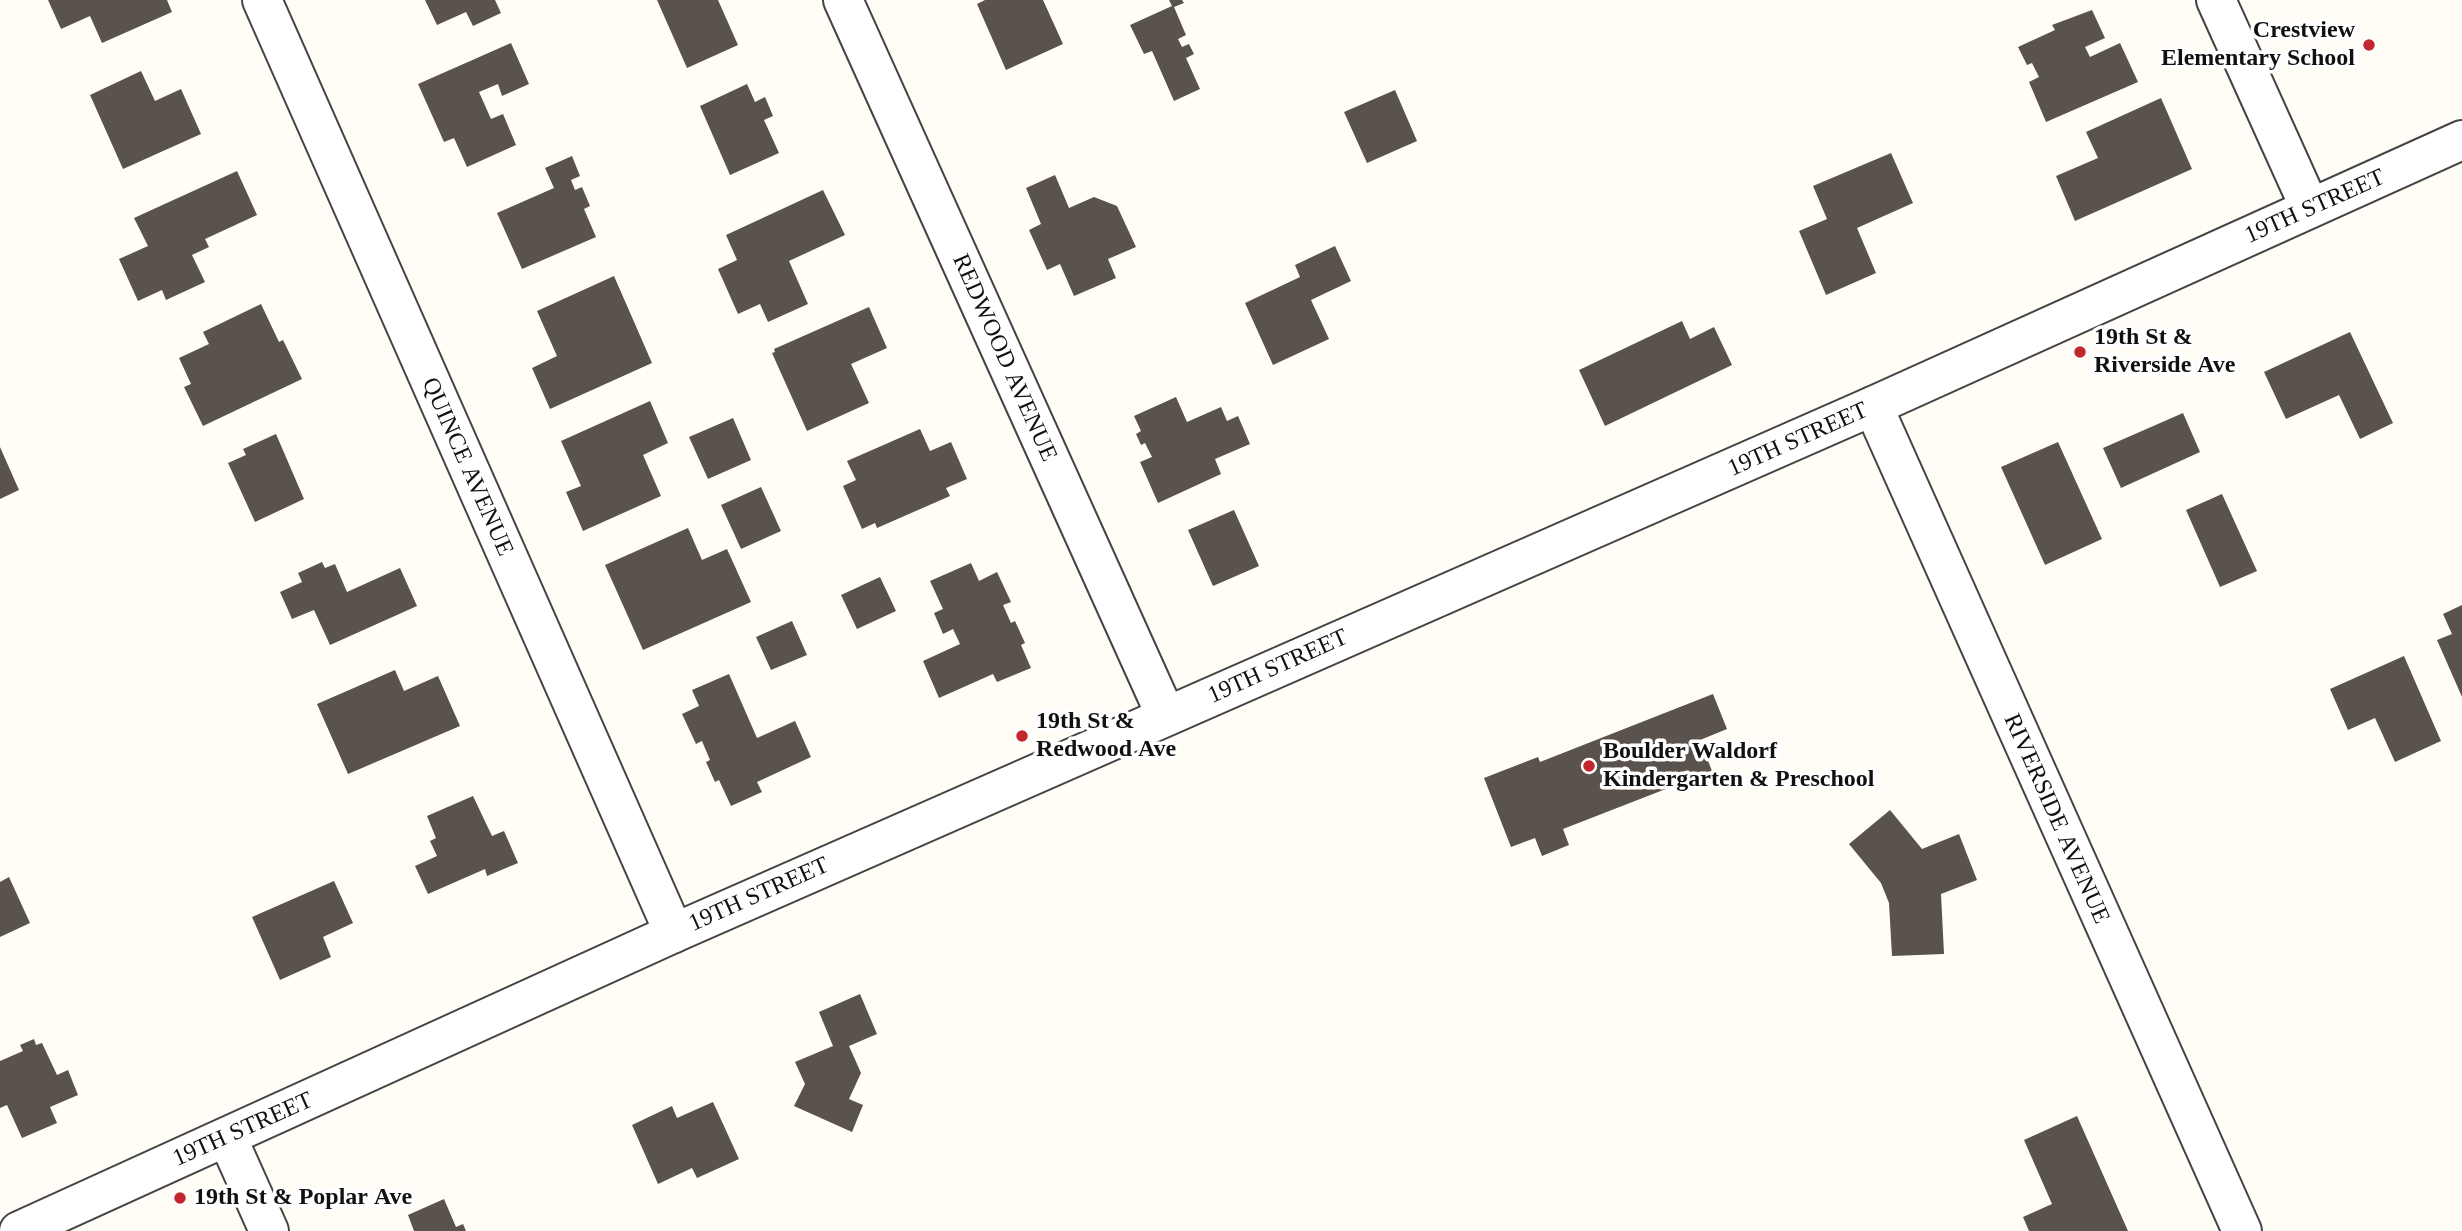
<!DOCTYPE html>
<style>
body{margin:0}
canvas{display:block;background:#fffdf5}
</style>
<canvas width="2462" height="1231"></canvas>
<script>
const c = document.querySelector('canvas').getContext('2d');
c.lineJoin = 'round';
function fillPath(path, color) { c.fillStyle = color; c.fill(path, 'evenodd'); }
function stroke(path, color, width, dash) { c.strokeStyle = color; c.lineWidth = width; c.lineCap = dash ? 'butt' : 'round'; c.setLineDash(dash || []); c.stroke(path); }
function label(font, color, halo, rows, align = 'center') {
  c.font = font + ' Georgia,serif'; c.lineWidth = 7; c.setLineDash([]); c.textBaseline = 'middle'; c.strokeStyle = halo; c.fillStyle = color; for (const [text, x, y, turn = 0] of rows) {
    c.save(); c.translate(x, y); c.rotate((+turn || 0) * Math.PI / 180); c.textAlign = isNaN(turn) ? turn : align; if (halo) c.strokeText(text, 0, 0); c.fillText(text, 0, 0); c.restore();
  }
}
const building = new Path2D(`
 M48 0H167L172 12 102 43 90 16 61 29Z
 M425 0H495L501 13 473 26 466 12 437 25Z
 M657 0H718L738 45 687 68Z
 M985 0H1043L1063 44 1006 70 977 4Z
 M1169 0H1182L1184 3 1174 7 1186 35 1178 39 1182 47 1189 44 1194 54 1186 58 1200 89 1174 101 1152 51 1144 54 1130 25 1172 6Z
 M2092 10 2105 38 2085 47 2090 57 2120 43 2138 82 2046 122 2029 82 2039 77 2032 63 2027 65 2018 47 2055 30 2052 25Z
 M511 43 529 84 502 96 498 84 479 92 491 119 503 114 516 145 467 167 454 138 444 142 418 84Z
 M141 71 155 101 181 89 201 134 123 169 90 95Z
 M747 84 755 102 765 97 773 116 764 120 779 153 730 175 700 106Z
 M1395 90 1417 141 1367 163 1344 112Z
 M2161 98 2192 169 2075 221 2056 176 2098 158 2086 132Z
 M1891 153 1913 203 1857 228 1876 273 1826 295 1799 231 1827 219 1813 186Z
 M572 156 580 176 571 180 575 190 582 187 590 206 584 209 596 237 522 269 497 213 554 188 545 168Z
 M237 171 257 215 205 239 209 247 192 255 205 282 166 300 162 290 138 301 119 259 148 246 134 218Z
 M1055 175 1069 208 1094 197 1117 206 1136 247 1108 259 1116 278 1074 296 1060 264 1047 270 1029 230 1041 224 1026 188Z
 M823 190 845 235 789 261 808 304 768 322 760 304 738 314 718 269 737 260 726 235Z
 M1335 246 1351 281 1311 300 1329 339 1273 365 1245 303 1300 277 1295 265Z
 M614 276 652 363 550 409 532 368 557 356 537 311Z
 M261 304 279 342 283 340 302 379 203 426 184 387 191 384 179 358 209 344 203 332Z
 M869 307 887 348 851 364 869 403 807 431 772 353 775 352 774 349Z
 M1682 321 1690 339 1714 327 1732 365 1605 426 1579 370Z
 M2350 332 2393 423 2360 439 2339 395 2286 419 2264 372Z
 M1176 397 1187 422 1221 407 1227 421 1238 416 1250 444 1215 459 1221 474 1158 503 1140 462 1152 457 1145 443 1141 445 1136 434 1141 431 1134 416Z
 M650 401 668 443 643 455 661 496 583 531 566 492 581 486 561 441Z
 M2183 413 2200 452 2121 488 2103 448Z
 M733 418 751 460 708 479 689 437Z
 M920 429 930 451 951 442 967 479 946 488 950 496 877 528 875 523 862 529 843 486 856 480 847 461Z
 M276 434 304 499 255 522 228 463 246 455 243 449Z
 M2058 442 2102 539 2045 565 2001 467Z
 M0 447 19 490 0 499Z
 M761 487 781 531 741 549 721 505Z
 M2222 494 2257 571 2220 587 2186 510Z
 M1234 510 1259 566 1213 586 1188 530Z
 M688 528 702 560 727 549 751 602 643 650 605 565Z
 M322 562 325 568 335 564 347 592 400 568 417 606 330 645 314 610 292 619 280 592 302 582 298 573Z
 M971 563 979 581 997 572 1011 602 1003 605 1011 623 1015 621 1025 643 1021 645 1031 668 997 682 993 674 939 698 923 661 960 644 953 629 943 634 934 613 943 609 930 581Z
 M880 577 896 611 857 629 841 595Z
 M2462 605V697L2437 640 2452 634 2443 614Z
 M792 621 807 655 771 670 756 637Z
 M2404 656 2441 741 2395 762 2375 718 2348 730 2330 689Z
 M395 670 404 691 438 676 460 726 348 774 317 704Z
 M729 674 757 738 795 721 811 757 757 782 762 792 731 806 719 780 715 782 706 762 710 760 702 741 696 744 682 714 699 706 692 690Z
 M1713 694 1727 729 1700 740 1712 771 1563 829 1569 845 1542 856 1535 838 1511 847 1484 778 1538 757 1540 762Z
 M473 796 492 836 504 831 518 863 487 876 485 869 428 894 415 866 437 856 430 841 436 838 427 816Z
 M1890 810 1922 849 1959 834 1977 880 1941 894 1944 954 1892 956 1889 903 1881 883 1849 844Z
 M9 877 30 923 0 937V882Z
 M334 881 353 923 323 937 331 957 280 980 252 917Z
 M860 994 877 1034 849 1046 861 1073 849 1099 863 1105 852 1132 794 1106 805 1084 795 1062 833 1046 819 1012Z
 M34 1039 36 1045 42 1043 57 1075 68 1070 78 1095 50 1107 57 1123 22 1138 7 1105 0 1108V1061L23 1051 20 1045Z
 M713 1102 739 1159 697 1178 692 1168 658 1184 632 1125 672 1106 677 1118Z
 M2077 1116 2128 1231H2029L2023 1217 2052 1204 2024 1140Z
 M444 1199 456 1227 463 1224 466 1231H414L408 1215Z`);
const minor = new Path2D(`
 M262 0 674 933
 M843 0 1166 716
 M2216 0 2310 208
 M1873 406 2242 1231
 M227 1137 269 1231`);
const tertiary = new Path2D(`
 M19 1231 674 933 1873 406 2462 140`);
const markers = [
 [2369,45,7,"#c4262e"],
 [2080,352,7,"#c4262e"],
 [1022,736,7,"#c4262e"],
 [1589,766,7,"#c4262e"],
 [180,1198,7,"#c4262e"]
];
const poiNames = [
 ["Crestview",2355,31,"right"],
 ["Elementary School",2355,59,"right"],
 ["19th St &",2094,338],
 ["Riverside Ave",2094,366],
 ["19th St &",1036,722],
 ["Redwood Ave",1036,750],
 ["Boulder Waldorf",1603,752],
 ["Kindergarten & Preschool",1603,780],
 ["19th St & Poplar Ave",194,1198]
];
const streetNames = [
 ["19TH STREET",2315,207,-24],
 ["REDWOOD AVENUE",1004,358,66],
 ["19TH STREET",1798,440,-24],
 ["QUINCE AVENUE",467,467,66],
 ["19TH STREET",1278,667,-24],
 ["RIVERSIDE AVENUE",2056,819,66],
 ["19TH STREET",759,895,-24],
 ["19TH STREET",243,1130,-24]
];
fillPath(building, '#5a524d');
stroke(minor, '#444', 42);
stroke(tertiary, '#444', 42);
stroke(minor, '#fff', 38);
stroke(tertiary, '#fff', 38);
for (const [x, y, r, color] of markers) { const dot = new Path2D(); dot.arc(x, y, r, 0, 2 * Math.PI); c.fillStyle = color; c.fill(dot); stroke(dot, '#fff', 2.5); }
label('bold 24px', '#111', '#fff', poiNames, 'left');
label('24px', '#111', '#fff', streetNames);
</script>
